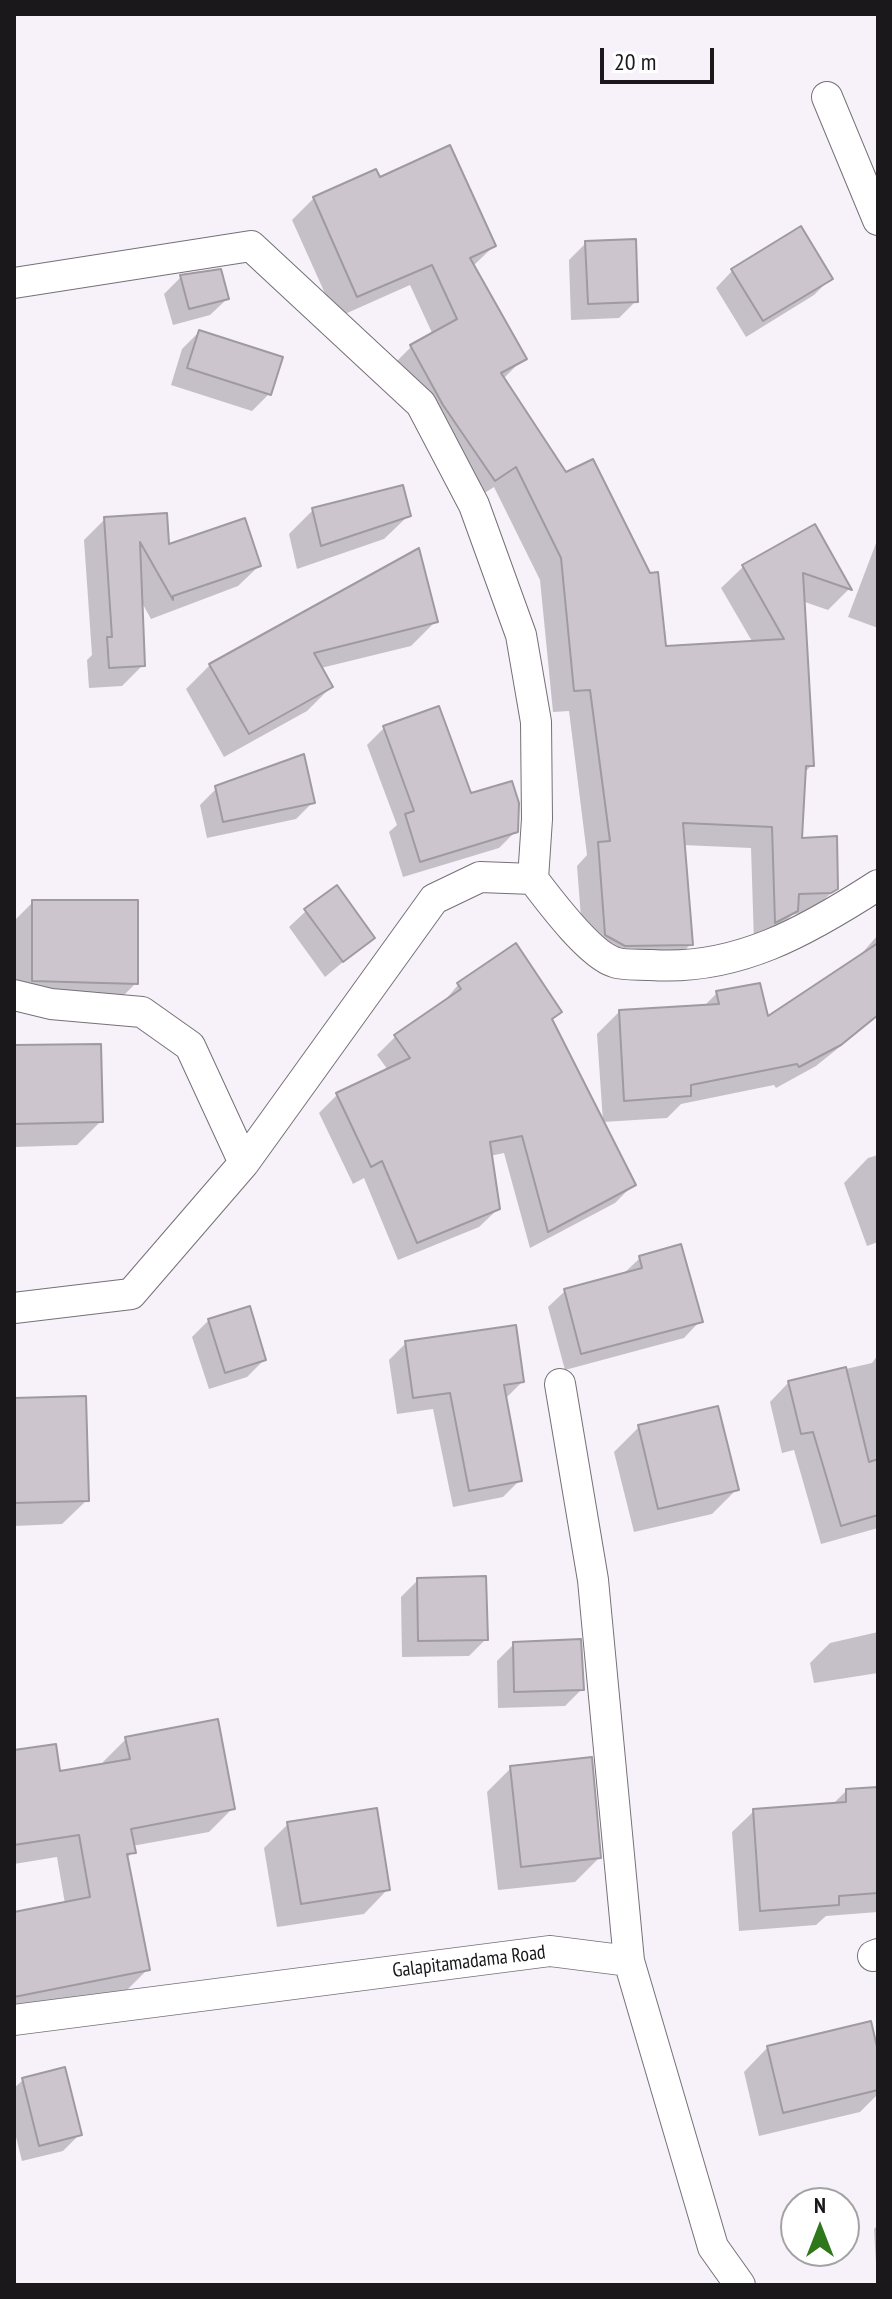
<!DOCTYPE html>
<style>
body{margin:0}
#map{position:relative;width:892px;height:2299px;overflow:hidden;background:#f7f1f9;font-family:"PT Sans Narrow",sans-serif}
canvas{display:block}
.frame{position:absolute;inset:0;border:16px solid #1a181b;pointer-events:none}
.north{position:absolute;left:780px;top:2187px;width:80px;height:80px;box-sizing:border-box;background:#fff;border:2px solid #a3a3a4;border-radius:50%;rotate:0deg;font-size:22px;font-weight:700;line-height:32px;text-align:center;color:#1a181b}
.north::after{content:'';display:block;margin:auto;width:28px;height:36px;background:#2f771b;clip-path:polygon(50% 0,100% 100%,50% 72%,0 100%)}
.scale{position:absolute;left:600px;top:48px;width:114px;height:36px;box-sizing:border-box;border:4px solid #1a181b;border-top:0;padding-left:10px;font-size:24px;line-height:28px;white-space:nowrap;color:#1a181b;-webkit-text-stroke:6px #fff;paint-order:stroke}
</style>
<div id="map">
<canvas width="892" height="2299"></canvas>
<div class="frame"></div>
<div class="north">N</div>
<div class="scale">20 m</div>
</div>
<script>
const c = document.querySelector('canvas').getContext('2d');
c.lineJoin = 'round';
function fillPath(path, color) { c.fillStyle = color; c.fill(path, 'evenodd'); }
function stroke(path, color, width, dash) { c.strokeStyle = color; c.lineWidth = width; c.lineCap = dash ? 'butt' : 'round'; c.setLineDash(dash || []); c.stroke(path); }
function label(font, color, halo, rows, align = 'center') {
  c.font = font + ' "PT Sans Narrow",sans-serif'; c.lineWidth = 7; c.setLineDash([]); c.textBaseline = 'middle'; c.strokeStyle = halo; c.fillStyle = color; for (const [text, x, y, turn = 0] of rows) {
    c.save(); c.translate(x, y); c.rotate((+turn || 0) * Math.PI / 180); c.textAlign = isNaN(turn) ? turn : align; if (halo) c.strokeText(text, 0, 0); c.fillText(text, 0, 0); c.restore();
  }
}
const shadow = new Path2D(`
 M379 179 494 246 473 266 524 358 503 379 664 648 753 643 721 588 743 567 814 526 849 589 828 610 802 601 812 765 804 773 800 840 836 888 814 910 792 915 774 933 754 942 751 848 682 845 691 944 669 966 584 957 577 866 587 855 569 711 553 712 540 580 494 487 472 501 389 369 411 347 433 335 410 285 336 318 292 220 314 198Z
 M586 243 636 301 619 318 571 320 569 260Z
 M732 271 830 279 814 295 746 337 716 288Z
 M181 277 227 299 210 315 173 325 164 294Z
 M199 332 269 394 252 411 171 385 182 349Z
 M313 510 409 515 384 539 297 569 289 534Z
 M105 519 167 547 259 566 238 586 151 619 140 599 143 665 122 686 89 688 87 660 92 655 84 540Z
 M878 538V628L848 617Z
 M436 621 411 646 321 668 331 687 307 711 224 757 186 689 210 665Z
 M384 728 470 796 516 831 499 848 403 877 389 832 397 825 367 745Z
 M217 788 313 802 296 819 207 838 200 805Z
 M33 902 136 983 112 1007 14 1005V921Z
 M306 911 373 937 325 977 289 927Z
 M878 935V1016L816 1066 776 1088 774 1085 681 1104 667 1118 603 1122 597 1034 619 1012 703 1007 717 993 766 1020 856 960Z
 M515 946 560 1011 551 1020 633 1185 615 1203 530 1248 504 1153 490 1156 498 1209 479 1227 398 1260 364 1178 353 1184 319 1113 337 1095 388 1070 377 1055 395 1037 441 1005 458 985Z
 M14 1047 101 1121 77 1145 14 1147Z
 M878 1155V1242L867 1246 844 1183 868 1158Z
 M640 1258 700 1321 684 1338 565 1370 548 1307 565 1291 622 1275Z
 M209 1320 264 1360 247 1377 209 1389 192 1337Z
 M406 1343 522 1382 505 1399 520 1480 503 1497 453 1507 433 1409 397 1414 389 1360Z
 M878 1355V1528L821 1544 794 1450 782 1453 770 1402 789 1382 872 1363Z
 M14 1400 87 1500 62 1524 14 1526Z
 M639 1427 737 1489 712 1514 634 1532 614 1452Z
 M418 1580 486 1639 469 1656 402 1657 401 1597Z
 M878 1632V1673L814 1683 810 1663 830 1643Z
 M514 1644 582 1689 565 1706 498 1708 497 1661Z
 M126 1739 233 1808 209 1832 132 1846 133 1852 126 1859 148 1969 125 1992 14 2014V1914L65 1904 57 1857 14 1864V1752L58 1773 104 1765 103 1762Z
 M511 1768 599 1858 575 1882 498 1890 487 1792Z
 M878 1789V1912L826 1916 816 1925 739 1931 732 1832 754 1811 832 1805 846 1791Z
 M288 1824 388 1889 364 1914 277 1927 264 1848Z
 M768 2047 878 2060V2094L860 2112 759 2136 744 2072Z
 M23 2080 80 2134 63 2151 22 2161 14 2129V2088Z
 M878 2225V2280H877L874 2229Z`);
const building = new Path2D(`
 M450 145 496 246 470 258 527 359 501 373 566 472 593 459 650 573 658 572 666 646 784 639 742 565 815 524 852 590 803 573 814 766H806L802 838 837 836 838 889 831 893 799 894 798 911 775 923 772 827 683 823 693 945 625 946 605 935 598 842 610 841 590 690 574 691 561 558 516 467 495 481 443 405 410 345 457 319 432 265 357 297 313 197 376 169 380 177Z
 M801 226 833 279 763 321 731 269Z
 M636 239 638 302 588 304 585 241Z
 M221 269 229 299 189 309 180 275Z
 M199 330 283 357 271 395 187 368Z
 M403 485 411 516 321 546 312 508Z
 M167 513 169 544 245 518 261 566 173 596V600L140 542 145 666 109 668 107 637H112L104 517Z
 M419 548 438 622 314 653 333 687 249 734 209 664Z
 M439 706 471 793 512 781 519 803 518 832 420 862 405 814 414 811 383 726Z
 M304 754 315 803 223 822 215 786Z
 M337 885 375 938 343 962 304 909Z
 M32 900H138V984L32 981Z
 M516 943 562 1012 552 1019 636 1185 548 1232 522 1136 490 1142 500 1209 417 1243 382 1161 371 1167 336 1093 410 1058 394 1035 461 989 457 983Z
 M878 943V1015L841 1045 799 1067 797 1064 691 1085V1096L624 1101 619 1010 719 1004 716 991 760 983 768 1016Z
 M101 1044 103 1122 14 1124V1045Z
 M681 1244 703 1322 581 1354 564 1289 642 1268 639 1256Z
 M250 1306 266 1360 225 1373 208 1319Z
 M516 1325 524 1382 504 1385 522 1481 469 1491 450 1393 413 1398 405 1341Z
 M846 1367 869 1462 878 1459V1515L841 1526 813 1432 801 1434 788 1381Z
 M86 1396 89 1501 14 1503V1398Z
 M718 1406 739 1490 658 1509 638 1425Z
 M486 1576 488 1640 418 1641 417 1578Z
 M581 1639 584 1690 514 1692 513 1642Z
 M218 1719 235 1809 131 1829 136 1853 127 1854 150 1970 14 1997V1912L90 1897 79 1835 14 1845V1750L56 1744 60 1771 130 1759 125 1737Z
 M592 1757 601 1858 521 1867 510 1766Z
 M878 1787V1893L839 1896V1905L760 1911 753 1809 846 1802V1789Z
 M377 1808 390 1890 301 1904 287 1822Z
 M871 2021 878 2051V2090L783 2113 767 2046Z
 M65 2067 82 2135 39 2146 22 2078Z`);
const minor = new Path2D(`
 M827 97 878 220
 M14 283 251 246 421 404 474 505 521 635 536 722 537 819 533 879 480 877 434 899 244 1163 131 1294 14 1308
 M533 879C549 900 589 954 614 962 624 966 640 964 651 965 737 971 807 931 878 885
 M14 995 51 1004 142 1012 190 1046 244 1163
 M560 1384 593 1580 629 1961
 M873 1956 878 1954
 M14 2020 550 1951 629 1961 713 2247 740 2285`);
const streetNames = [
 ["Galapitamadama Road",469,1962,-7]
];
fillPath(shadow, '#0003');
fillPath(building, '#ccc5cd');
stroke(building, '#9f99a0', 2);
stroke(minor, '#767077', 32);
stroke(minor, '#fff', 30);
label('20px', '#1a181b', '#fff', streetNames);
</script>
